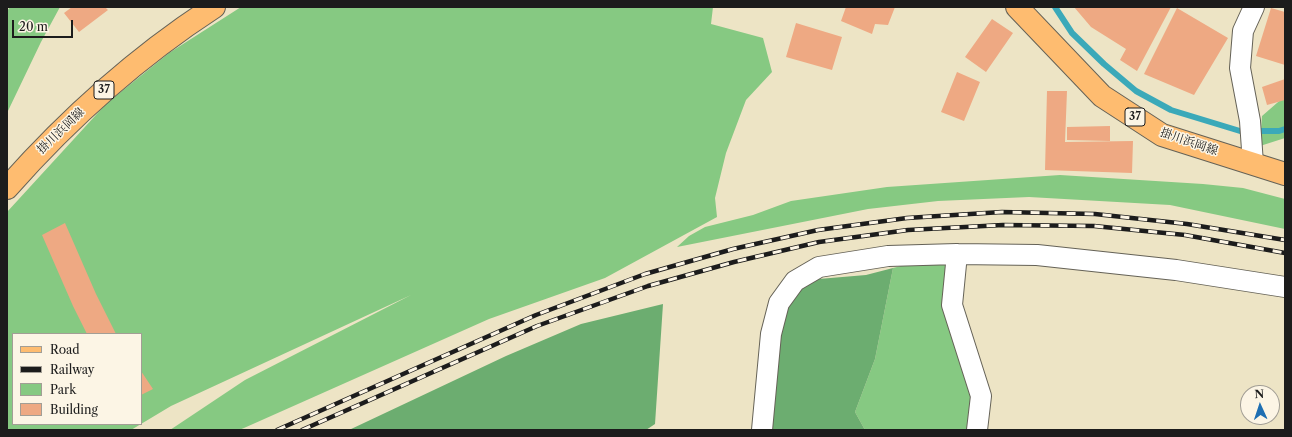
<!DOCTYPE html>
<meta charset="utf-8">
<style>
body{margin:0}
#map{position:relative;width:1292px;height:437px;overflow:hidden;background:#ede4c5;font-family:"Libre Caslon Text",serif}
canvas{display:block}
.frame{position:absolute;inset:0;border:8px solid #1c1c1c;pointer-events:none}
.legend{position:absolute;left:12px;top:333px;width:130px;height:92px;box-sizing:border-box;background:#fcf5e5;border:1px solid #a29e95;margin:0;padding:5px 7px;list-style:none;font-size:12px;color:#1c1c1c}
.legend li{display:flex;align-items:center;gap:8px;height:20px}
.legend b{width:20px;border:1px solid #a29e95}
.north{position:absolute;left:1240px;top:385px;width:40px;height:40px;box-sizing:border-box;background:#fcf5e5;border:1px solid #a29e95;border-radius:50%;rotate:357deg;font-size:11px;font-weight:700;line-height:16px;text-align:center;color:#1c1c1c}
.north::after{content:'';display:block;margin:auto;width:14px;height:18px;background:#1f6fb2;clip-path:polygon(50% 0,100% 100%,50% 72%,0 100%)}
.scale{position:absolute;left:12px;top:20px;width:61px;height:18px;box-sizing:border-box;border:2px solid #1c1c1c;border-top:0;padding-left:5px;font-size:12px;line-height:14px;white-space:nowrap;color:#1c1c1c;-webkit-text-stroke:3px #fcf5e5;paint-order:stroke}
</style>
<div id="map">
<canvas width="1292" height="437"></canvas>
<div class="frame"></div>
<ul class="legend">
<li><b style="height:5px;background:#febc70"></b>Road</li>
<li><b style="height:5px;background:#1c1c1c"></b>Railway</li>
<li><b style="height:11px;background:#86c982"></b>Park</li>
<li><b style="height:11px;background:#eea983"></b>Building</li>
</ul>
<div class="north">N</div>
<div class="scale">20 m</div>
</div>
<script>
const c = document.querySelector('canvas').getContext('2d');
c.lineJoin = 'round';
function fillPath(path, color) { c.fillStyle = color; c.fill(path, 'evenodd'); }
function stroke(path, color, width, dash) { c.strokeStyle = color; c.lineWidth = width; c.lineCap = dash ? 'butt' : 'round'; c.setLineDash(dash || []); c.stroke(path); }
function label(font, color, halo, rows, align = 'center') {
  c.font = font + ' "Libre Caslon Text","Noto Serif JP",serif'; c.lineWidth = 3; c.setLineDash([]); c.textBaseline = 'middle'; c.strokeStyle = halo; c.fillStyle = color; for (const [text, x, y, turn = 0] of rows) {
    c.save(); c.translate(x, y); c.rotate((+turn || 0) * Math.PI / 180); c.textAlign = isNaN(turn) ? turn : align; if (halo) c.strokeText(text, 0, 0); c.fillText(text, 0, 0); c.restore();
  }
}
const green = new Path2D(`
 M10 7H60L41 42 7 113V11Z
 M241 7H713L711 24 763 38 772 72 746 100 726 153 715 198 717 217 605 278 489 319 244 428 239 430H170L245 380 411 295 171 406 131 430H7V212L106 104 169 53ZM13 334H141V424H13Z
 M1285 96V138L1260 146 1262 116Z
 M1060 175 1203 184 1243 188 1285 199V229L1170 205 1029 197 938 201 868 209 677 247 689 236 705 227 753 215 791 201 887 187Z
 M948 254 942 303 981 396 977 430H865L855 412 875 359 893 268Z`);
const forest = new Path2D(`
 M893 268 875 359 855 412 865 430H770L771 334 795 281 866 275Z
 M663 304 655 424 646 430H349L506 356 581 324Z`);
const stream = new Path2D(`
 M1055 7 1072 33 1104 64 1136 91 1171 110 1240 131H1279L1285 129`);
const building = new Path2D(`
 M72 7H105L108 10 79 32 64 13Z
 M846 7H895L888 25 875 24 872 34 841 21Z
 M1074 7H1171L1137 71 1120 60 1126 49 1091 27Z
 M1177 8 1228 38 1194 95 1144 74Z
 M1271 8 1285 12V65L1256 56Z
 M992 19 1013 33 986 72 965 57Z
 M796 23 842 37 832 70 786 57Z
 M957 72 980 82 964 121 941 112Z
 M1285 79V100L1267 105 1262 87Z
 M1047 91H1067L1065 142 1133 141 1132 173 1045 170Z
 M1110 126V141L1067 140V127Z
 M65 223 96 294 116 334H87L73 306 42 235Z
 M141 371 153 389 141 395Z`);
const minor = new Path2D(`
 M1253 164 1250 121 1240 68 1243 31 1254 7
 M957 254 952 305 981 396 977 430
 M762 430 771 334 779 303 795 281 819 267 888 256 957 254 1037 255 1176 270 1285 287`);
const major = new Path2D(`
 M1017 7 1102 96 1162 135 1285 174
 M7 188C68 119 137 57 214 7`);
const rail = new Path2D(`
 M277 430 536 315 645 274 733 249 818 230 907 218 1002 212 1095 214 1187 224 1285 240
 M302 430 537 326 648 286 734 262 819 242 908 230 1003 225 1094 226 1185 235 1285 253`);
const shields = [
 [104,90,20],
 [1135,117,20]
];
const shieldNames = [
 ["37",104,90],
 ["37",1135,117]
];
const streetNames = [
 ["掛川浜岡線",61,131,-44],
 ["掛川浜岡線",1189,142,19]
];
fillPath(green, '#86c982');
fillPath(forest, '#6cad70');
stroke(stream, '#3ba9b9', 6);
fillPath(building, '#eea983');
stroke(minor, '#656257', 22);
stroke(major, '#656257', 24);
stroke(minor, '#fff', 20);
stroke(major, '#febc70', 22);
stroke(rail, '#1c1c1c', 4.5);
stroke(rail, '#fcf5e5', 3, [9]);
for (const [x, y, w] of shields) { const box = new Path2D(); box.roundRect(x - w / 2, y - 9, w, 18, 3); c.fillStyle = '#fcf5e5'; c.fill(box); stroke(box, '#1c1c1c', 1); }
label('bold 11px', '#1c1c1c', null, shieldNames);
label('12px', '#1c1c1c', '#fcf5e5', streetNames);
</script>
